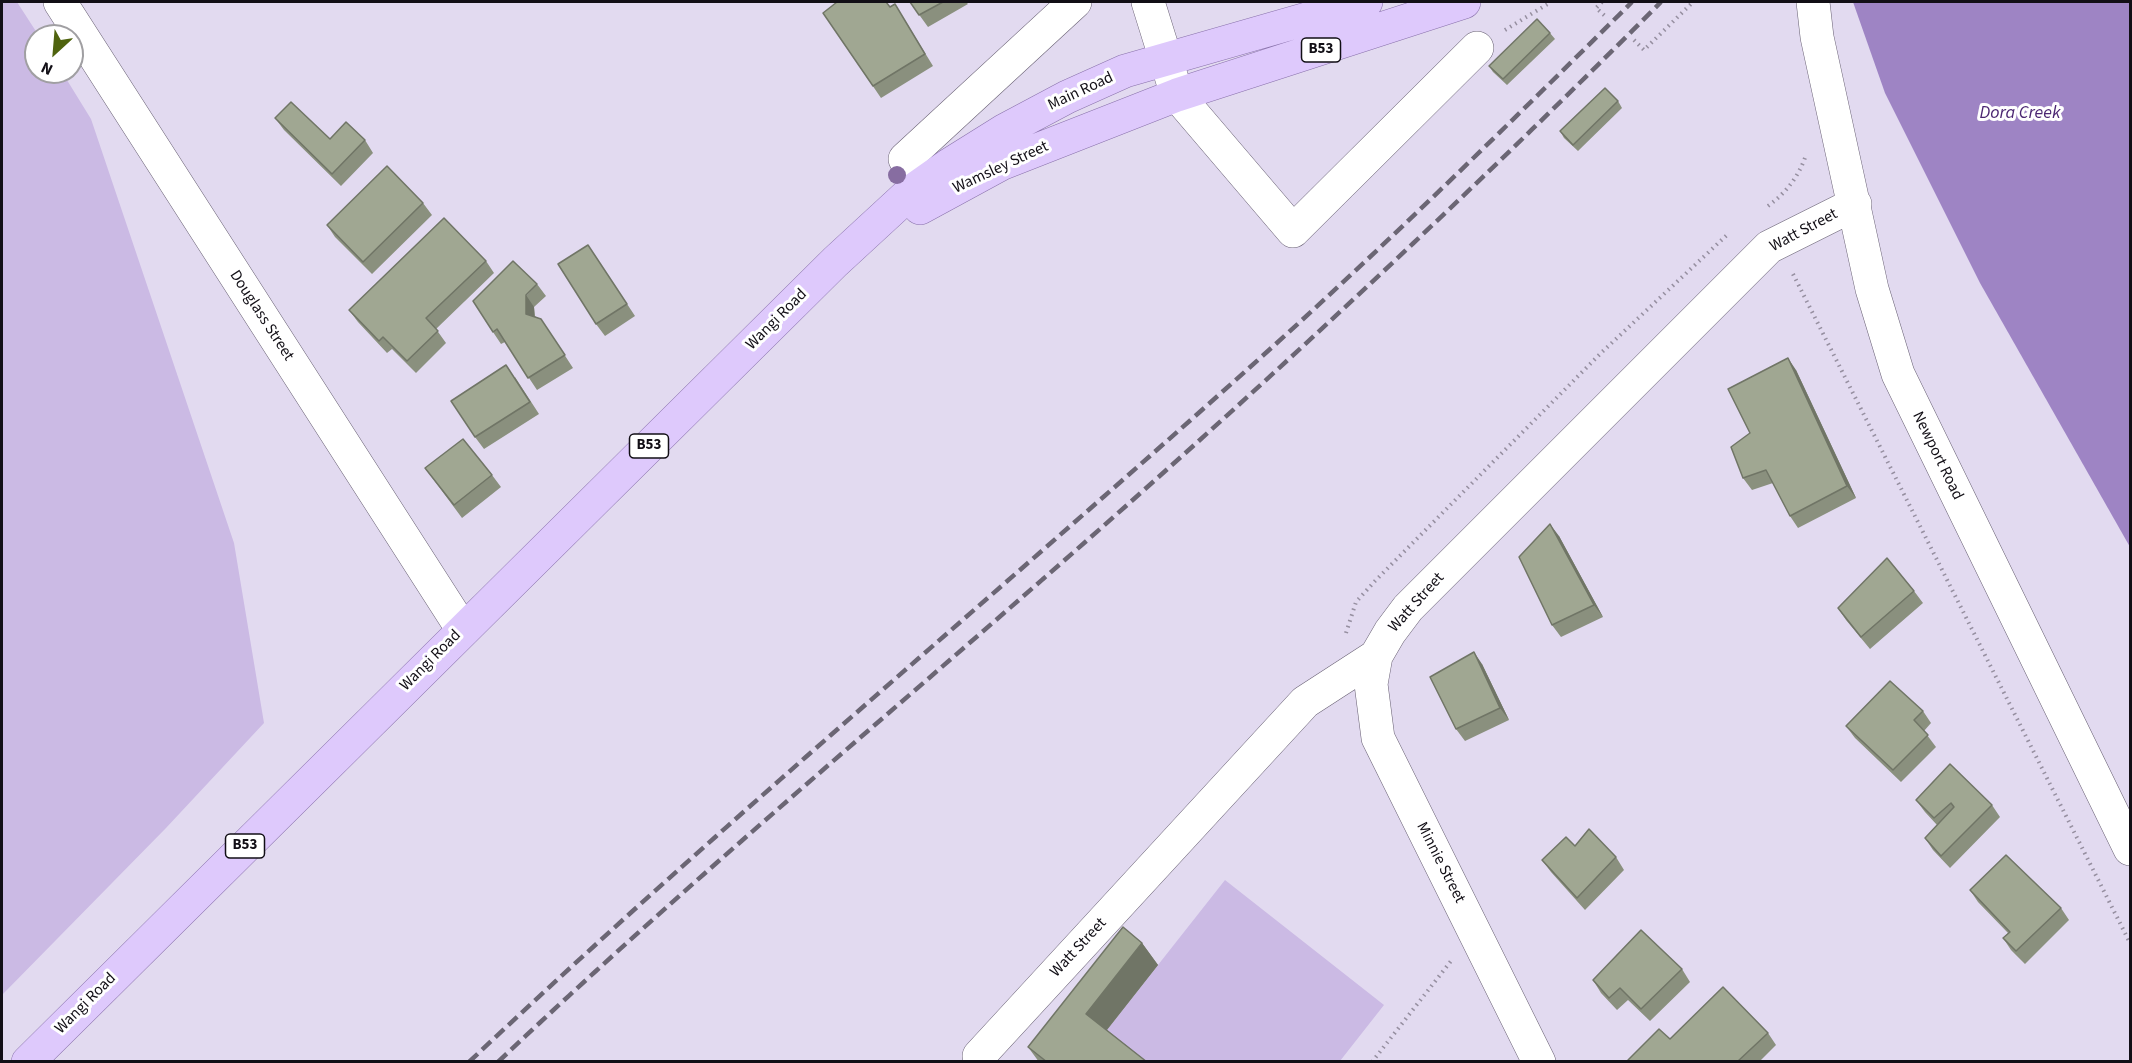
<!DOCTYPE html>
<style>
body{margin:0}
#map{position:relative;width:2132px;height:1063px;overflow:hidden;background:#e2daf0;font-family:"Source Sans 3",sans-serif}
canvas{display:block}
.frame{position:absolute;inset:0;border:3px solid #120f16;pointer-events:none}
.north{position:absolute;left:24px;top:24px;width:60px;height:60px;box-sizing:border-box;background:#fff;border:2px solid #a09fa2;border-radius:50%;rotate:206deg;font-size:16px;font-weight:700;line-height:24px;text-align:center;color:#120f16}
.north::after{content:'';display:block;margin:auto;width:21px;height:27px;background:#4f630e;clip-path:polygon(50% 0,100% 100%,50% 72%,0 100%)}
</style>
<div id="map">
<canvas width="2132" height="1063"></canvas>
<div class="frame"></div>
<div class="north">N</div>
</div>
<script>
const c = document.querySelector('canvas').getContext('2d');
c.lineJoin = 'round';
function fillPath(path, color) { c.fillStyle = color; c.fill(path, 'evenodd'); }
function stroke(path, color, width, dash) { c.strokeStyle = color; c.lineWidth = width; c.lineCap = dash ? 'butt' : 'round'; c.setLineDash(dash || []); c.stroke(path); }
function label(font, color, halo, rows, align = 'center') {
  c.font = font + ' "Source Sans 3",sans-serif'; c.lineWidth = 6; c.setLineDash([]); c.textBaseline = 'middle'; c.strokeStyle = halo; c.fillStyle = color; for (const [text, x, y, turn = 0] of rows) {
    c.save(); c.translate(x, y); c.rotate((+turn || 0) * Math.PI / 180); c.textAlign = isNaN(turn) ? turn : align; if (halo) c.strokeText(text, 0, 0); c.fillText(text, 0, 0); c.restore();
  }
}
const green = new Path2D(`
 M2 2H17L39 36H36V72H62L91 119 234 543 264 723 166 828 2 995Z
 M1225 880 1384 1005 1340 1061H1135L1102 1036Z`);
const water = new Path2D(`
 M1853 2H2130V547L1980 283 1885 93Z`);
const path = new Path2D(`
 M1602 2 1596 8 1605 16
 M1505 30 1551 2
 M1634 40 1644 50 1693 2
 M1768 206C1786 193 1799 176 1806 155
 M1793 274 2130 943
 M1346 633 1356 602 1375 581 1601 353 1728 234
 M1372 1062 1451 961`);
const minor = new Path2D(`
 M60 2 463 630
 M1148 2 1177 95 1293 231 1477 48
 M1813 2 1817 37 1872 289 1898 374 2130 849
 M905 159 1075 2
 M1376 656 1371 684 1378 738 1539 1062
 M979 1056 1305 702 1376 656 1390 632 1408 608 1769 247 1855 204`);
const major = new Path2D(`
 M920 208 1001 164 1177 95 1464 2
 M28 1062 835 262 912 191 949 165 1005 130 1067 97 1125 71 1366 2`);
const rail = new Path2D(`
 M469 1062C722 823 990 600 1249 368 1381 250 1507 126 1632 2
 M498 1062C674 895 860 739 1043 579 1255 394 1462 202 1661 2`);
const trees = [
 [897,175]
];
const wall = new Path2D(`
 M910 2H966L968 4 928 27Z
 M895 4 933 66 881 98 823 13 890 7Z
 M1550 33 1555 39 1507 85 1493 72 1489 66Z
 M1618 101 1622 108 1578 151 1564 138 1560 131Z
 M275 118 330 139 365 140 373 153 341 186 284 130Z
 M423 203 432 215 372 274 335 237 327 225Z
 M596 257 635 316 605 336 596 324Z
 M486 261 494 273 436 329 446 343 416 373 392 349 387 353 358 322 349 310Z
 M537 284 546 296 534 307 535 316 549 331 573 368 537 390 505 342 501 344 493 332Z
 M1796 370 1856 498 1798 528 1790 516 1773 483 1752 490 1743 478 1750 433Z
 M515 377 539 414 484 449 475 437Z
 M425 468 492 475 501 487 462 518Z
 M1559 536 1603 617 1561 637 1552 625Z
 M1914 591 1923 603 1870 649 1846 620 1838 608Z
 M1482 664 1509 720 1465 741 1456 729Z
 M1923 711 1931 723 1924 731 1936 747 1901 782 1855 738 1846 726Z
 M1916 800 1992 805 2000 817 1950 868 1933 850 1925 838 1937 825 1925 812Z
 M1575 846 1616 857 1624 870 1585 910 1551 872 1542 860Z
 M1970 890 2061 908 2069 920 2025 964 2011 950 2003 938 2008 933 1978 902Z
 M1142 943 1158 965 1107 1030 1147 1062H1039L1028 1047Z
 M1682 969 1690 982 1650 1021 1628 1000 1617 1010 1601 993 1593 980Z
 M1768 1033 1776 1045 1759 1062H1630L1670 1039Z`);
const shadedWall = new Path2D(`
 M526 295 534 307 535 326 526 314Z
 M1788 358 1796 370 1856 498 1847 486Z
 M1550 524 1559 536 1603 617 1594 605Z
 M1474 652 1482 664 1509 720 1500 708Z
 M1142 943 1158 965 1102 1036 1086 1014Z`);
const building = new Path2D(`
 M837 2H886L890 7 895 4 925 54 873 86 823 13Z
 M910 2H943L919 15Z
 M1537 19 1550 33 1503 79 1489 66Z
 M1605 88 1618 101 1573 145 1560 131Z
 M291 102 330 139 346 122 365 140 332 174 275 118Z
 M387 166 423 203 363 262 327 225Z
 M444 218 486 261 426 318 438 331 407 361 383 337 379 341 349 310Z
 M588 245 627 304 596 324 558 264Z
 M513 261 537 284 526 295V314L541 319 565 355 528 378 497 329 493 332 473 301Z
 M1788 358 1847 486 1790 516 1766 470 1743 478 1731 447 1750 433 1728 389Z
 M506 365 530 402 475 437 451 401Z
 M463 439 492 475 454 505 425 468Z
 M1550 524 1594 605 1552 625 1519 557Z
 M1887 558 1914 591 1861 637 1838 608Z
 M1474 652 1500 708 1456 729 1430 677Z
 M1890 681 1923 711 1914 720 1928 735 1893 770 1846 726Z
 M1950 764 1992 805 1941 856 1925 838 1954 807 1951 803 1934 818 1916 800Z
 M1589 829 1616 857 1577 898 1542 860 1566 837 1575 846Z
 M2006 855 2061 908 2016 951 2003 938 2010 932 1970 890Z
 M1123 927 1142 943 1086 1014 1147 1062H1047L1028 1047Z
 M1641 930 1682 969 1641 1009 1620 988 1609 998 1593 980Z
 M1723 987 1768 1033 1737 1062H1630L1628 1060 1659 1029 1670 1039Z`);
const shields = [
 [1321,50,39],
 [649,446,39],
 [245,846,39]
];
const shieldNames = [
 ["B53",1321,50],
 ["B53",649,446],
 ["B53",245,846]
];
const streetNames = [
 ["Main Road",1081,92,-25],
 ["Wamsley Street",1001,168,-25],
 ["Watt Street",1804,231,-28],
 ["Douglass Street",261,316,57],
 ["Wangi Road",777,320,-45],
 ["Newport Road",1937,456,64],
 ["Watt Street",1417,603,-48],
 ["Wangi Road",431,661,-45],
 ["Minnie Street",1440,863,63],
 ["Watt Street",1079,948,-47],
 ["Wangi Road",86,1004,-45]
];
const waterNames = [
 ["Dora Creek",2020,114]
];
fillPath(green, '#cbbae4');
fillPath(water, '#9e84c4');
stroke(minor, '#696174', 34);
stroke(major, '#8870aa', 34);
stroke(path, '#968fa0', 4, [1.5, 4.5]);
stroke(minor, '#fff', 33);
stroke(major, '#dec9fc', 33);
stroke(rail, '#6b6674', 4.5, [12, 6]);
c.fillStyle = '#876da1';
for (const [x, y] of trees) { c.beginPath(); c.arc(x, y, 9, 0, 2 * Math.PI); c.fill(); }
fillPath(wall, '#8a907e');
fillPath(shadedWall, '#707566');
fillPath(building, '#a0a792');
stroke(building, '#707566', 1.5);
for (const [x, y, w] of shields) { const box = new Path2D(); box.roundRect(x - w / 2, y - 12, w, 24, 4.5); c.fillStyle = '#fff'; c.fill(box); stroke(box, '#120f16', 1.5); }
label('bold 15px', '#120f16', null, shieldNames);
label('16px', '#120f16', '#fff', streetNames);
label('italic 18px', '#4b2672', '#fff', waterNames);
</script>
